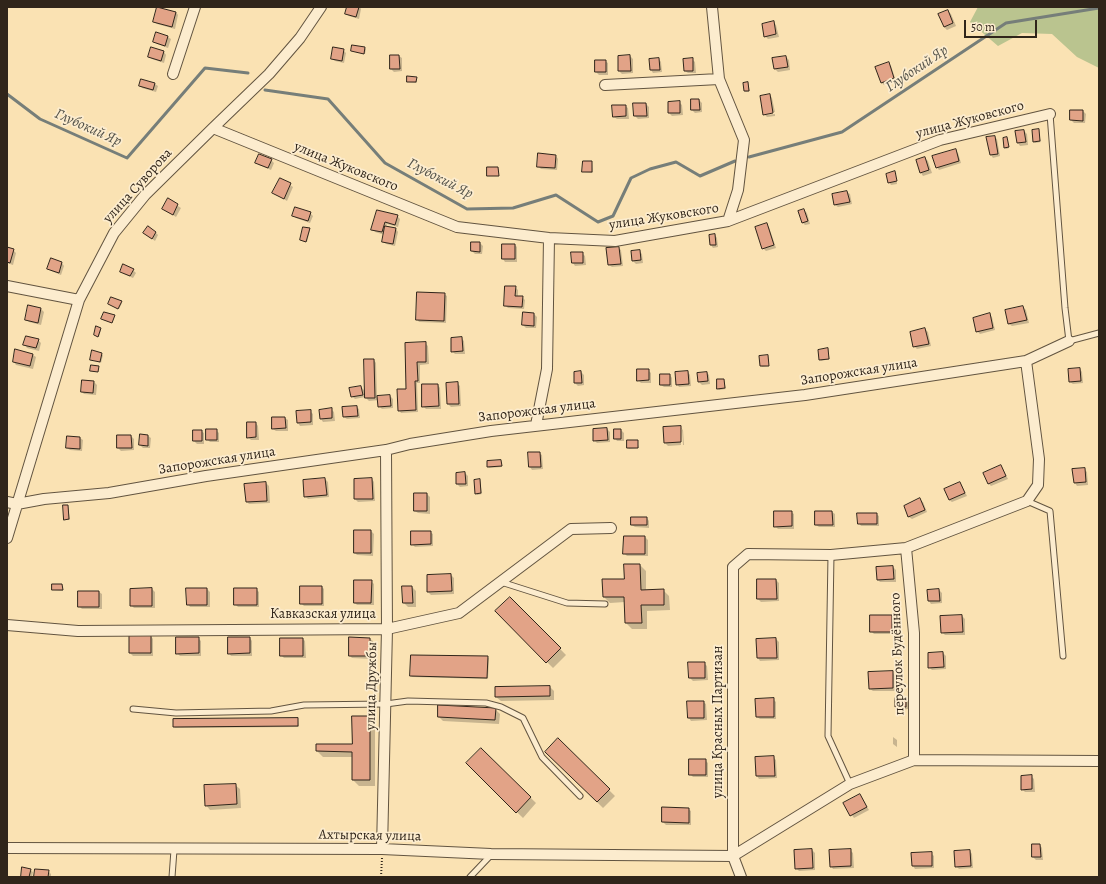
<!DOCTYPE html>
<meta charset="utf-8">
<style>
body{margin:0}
#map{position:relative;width:1106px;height:884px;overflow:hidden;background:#fae2b3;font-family:Alegreya,serif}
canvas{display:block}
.frame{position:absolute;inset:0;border:8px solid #30251a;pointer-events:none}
.scale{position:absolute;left:964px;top:20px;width:73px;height:18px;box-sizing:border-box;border:2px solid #30251a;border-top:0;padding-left:5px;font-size:12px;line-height:14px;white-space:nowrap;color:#30251a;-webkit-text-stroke:3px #fcecce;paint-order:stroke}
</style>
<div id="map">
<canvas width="1106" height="884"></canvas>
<div class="frame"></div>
<div class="scale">50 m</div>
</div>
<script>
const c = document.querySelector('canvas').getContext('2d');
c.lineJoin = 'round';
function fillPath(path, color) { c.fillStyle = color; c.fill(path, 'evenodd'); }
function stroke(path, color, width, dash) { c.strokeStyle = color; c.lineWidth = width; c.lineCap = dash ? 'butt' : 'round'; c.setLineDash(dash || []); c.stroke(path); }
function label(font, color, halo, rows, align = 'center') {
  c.font = font + ' Alegreya,serif'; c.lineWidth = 3.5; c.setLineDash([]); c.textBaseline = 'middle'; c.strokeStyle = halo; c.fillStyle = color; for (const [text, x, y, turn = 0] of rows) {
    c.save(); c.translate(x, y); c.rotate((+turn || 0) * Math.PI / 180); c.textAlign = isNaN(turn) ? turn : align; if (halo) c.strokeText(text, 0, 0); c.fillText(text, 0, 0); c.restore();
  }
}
const green = new Path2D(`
 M978 7H1099V68L1077 57 1052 34 1022 33 998 46 970 22Z`);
const shadow = new Path2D(`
 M348 7H360L361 9 359 19 349 16 346 14Z
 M948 11 951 14 956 26 947 30 944 27Z
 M176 12 178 15 175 29 157 24 154 22Z
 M774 23 776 25 779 37 768 39 765 36Z
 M168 37 171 39 168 48 157 44 154 41Z
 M152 48 164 52 166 55 164 63 152 59 149 57Z
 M365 48 366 49 365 54 352 51Z
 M343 50 346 53 344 63 335 61 332 59Z
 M399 56 402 58V71L394 72 391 69Z
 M630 56 633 59V73L622 74 619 71V57Z
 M786 57 789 60 790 70 778 72 775 69 774 59Z
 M659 59 661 62 662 72 653 73 651 70 650 60Z
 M692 59 695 62 696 73H688L685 71Z
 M605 61 608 63V75H599L596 72Z
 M888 63 891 66 896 81 884 85 881 82Z
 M416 78 417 83 408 82Z
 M141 80 155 84 158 86 156 92 142 88 140 85Z
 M748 83 750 91 746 92 744 91Z
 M770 95 772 98 775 112 765 113V115L764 114Z
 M699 100 702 103V112L695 113 692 110Z
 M679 102 682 105 683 115 672 116 669 113Z
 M646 104 649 107V118L638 119 635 116Z
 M625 106 628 108 629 119H617L614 117Z
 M1083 111 1086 114 1085 123H1074L1071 120Z
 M775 114V116L767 117 765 115Z
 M1038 130 1041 142 1035 143 1034 142Z
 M1024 131 1027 134 1028 145 1020 146 1018 143 1016 132Z
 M994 137 997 139 1000 156 993 158 991 155Z
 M1007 138 1009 148 1006 149 1005 148Z
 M955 150 958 153 961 163 939 170 937 167Z
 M556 156 558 159 557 170 541 169 538 166Z
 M925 158 928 161 932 173 923 176 921 173 917 161Z
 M271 160 274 163 271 170 259 165 257 163Z
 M592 162 593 173 584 172 583 171Z
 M498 168 499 176 488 175Z
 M895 173 897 174H895L897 184 891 185 889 182Z
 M280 179 293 187 287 201 274 193Z
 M847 192 850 194 852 204 838 207 835 205Z
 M168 200 181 208 176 217 163 209Z
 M804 210 807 213 810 224 805 225 802 222Z
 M377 211 397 216 400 219 398 227 387 224 386 227 396 229 398 232 395 246 386 244 383 241 385 235 375 232 373 229Z
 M310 213 313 216 310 223 296 218 293 215Z
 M766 224 769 227 776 248 766 251 763 248Z
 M309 229 310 230 307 242 302 241 301 240Z
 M144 233H156L158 235 155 241Z
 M715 235 717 238 718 247 713 248 711 245Z
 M480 243 483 246 482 254H475L472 251Z
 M515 245 517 247V262H505L503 259Z
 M7 248 13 250 16 253 13 265 7 263Z
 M618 248 621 250 623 266 612 267 609 265Z
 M639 251 642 254 643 263 636 264 633 261Z
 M572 253H582L585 256 586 265 575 266 573 263Z
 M51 259 62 263 64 266 61 275 51 271 48 268Z
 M133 270 136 273 133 278 124 274 121 271Z
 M515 287 518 290V297H522L525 300 524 309 508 308 505 305Z
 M444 294 447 296 446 323 419 322 417 319Z
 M121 302 122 303 119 309 109 304Z
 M29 306 41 309 44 312 41 325 29 322 26 319Z
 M1023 307 1026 310 1029 323 1012 326 1009 324Z
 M534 314 537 317 536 328H526L523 325Z
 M989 314 992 317 995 330 980 334 977 331Z
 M100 329 101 330 99 337 96 336 95 335Z
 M925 329 928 332 931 346 917 349 914 346Z
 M461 338 464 341 465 354H455L452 351Z
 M38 340 41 343 39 351 27 348 25 345Z
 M425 343 428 346 429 364 420 365V383H417L418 412 401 413 399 410 408 390 406 344Z
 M827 349 830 359 821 361 820 360Z
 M16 351 33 355 36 357 33 369 16 365 14 362Z
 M93 351 103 355 101 363 91 359Z
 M768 356 769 366 762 367 761 366Z
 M374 360 376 363 377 397 390 396 393 399V408L382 409 379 406V400L369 401 366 398Z
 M1080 369 1082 372 1083 383 1073 384 1070 382Z
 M648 370 651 373V383H641L638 380Z
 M581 372 584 375V385L578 386 575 383Z
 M688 372 690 375 691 386 679 387 677 384Z
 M707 373 709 375 710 384 702 385 699 382Z
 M670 375 672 378V387H664L661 385Z
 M724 380 726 389 719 390 718 389Z
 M83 381 94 382 97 385 96 395 84 394 82 392Z
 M457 383 460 386 461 406 451 407 448 404 447 384Z
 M438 385 440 388 441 409H426L423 406Z
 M361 387 364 390 365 397 355 399 352 396Z
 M356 407 359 409 360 418 347 419 344 417Z
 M331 409 334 412 335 421 323 422 321 419Z
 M310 411 313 414V425L300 426 298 423Z
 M285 418 288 420V431H276L273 429Z
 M256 423 258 426 259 440H251L248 437Z
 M680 427 682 429H680L681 445 668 446 665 443Z
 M607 429 610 432V442L597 443 594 440Z
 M682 429 683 430 684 445H683Z
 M216 430 219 433V442H210L207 439Z
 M621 430 624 433V441H617L615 438Z
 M201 431 204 433V444H197L194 441Z
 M131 436 134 439V450L121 451 118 448Z
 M148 436 151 438 150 448H143L140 445Z
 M68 437 80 438 83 440 82 451 70 450 67 448Z
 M637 441 639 448 629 449 628 448Z
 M529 453H539L542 455 543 469 532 470 530 467Z
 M501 461 502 467 489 468 488 467Z
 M1001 466 1003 469 1008 479 991 486 989 484Z
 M1084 469 1087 472 1088 485 1077 486 1075 483Z
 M465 473 468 476V486L460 487 457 484V474Z
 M325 479 328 482 329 497 308 499 305 496Z
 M372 479 374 482 375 501 358 502 355 499Z
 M480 480 482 494 477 495 476 493Z
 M266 483 269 486 270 503 249 504 247 502Z
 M960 483 962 486 967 496 952 502 949 500Z
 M427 494 430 497V514L418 513 415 511Z
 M920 500 923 502 927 512 912 519 909 517 905 506Z
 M68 506 70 520H66L65 519Z
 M791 512 794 514V529H778L775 526Z
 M816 512H832L835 514V527H819L816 525Z
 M876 514 879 516V526H861L859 523Z
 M647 518 649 521V528L635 527 632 525Z
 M371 531 374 534 373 556 357 555 355 553Z
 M430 532 433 534V546L415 547 412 544Z
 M625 537H645L648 540V556H627L624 553Z
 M640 565 646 571V591L663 590 669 596 670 610 647 611V629H632L626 623 625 602 610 603 604 597 625 580Z
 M893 567 896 570V582H880L878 580Z
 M451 575 454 578V594L431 595 428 592Z
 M776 580 779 583V601L761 602 758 599Z
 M371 581 374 584V605H357L355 603Z
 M62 585 63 591 53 590Z
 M322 587 324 589V606H304L301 603Z
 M403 587H412L416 591V607H408L404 603Z
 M152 589 155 592V608H134L131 605Z
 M207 589 210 592V607H190L188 604Z
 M256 589 259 592V607H238L235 604Z
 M939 590 942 593V603L931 604 929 601Z
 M99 592 102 594V609H82L79 606Z
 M510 598 566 655 553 668 496 611Z
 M892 616 895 619V634H874L871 631Z
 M962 616 965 619V635H945L942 632Z
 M151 636 153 639V656H133L130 653Z
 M198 638 201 641V656H180L177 653Z
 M250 638 252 641V656H231L229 653Z
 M303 639 305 641 306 658H284L281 655Z
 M370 639 373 641 372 659 352 658 350 656Z
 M776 639 779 642V660L760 661 758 658 757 640Z
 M943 653 946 656V669L932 670 929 667V654Z
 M412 656 487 657 489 658 488 679 412 677 411 676Z
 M689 663H704L707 666 708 680 693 681 690 678Z
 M892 672 895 675 896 691H873L870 689Z
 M550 687 554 691V700L501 701 496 697Z
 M905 698 908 701V709L899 710 896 707V699Z
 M773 699 776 702V719H760L757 717Z
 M703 702 706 704 707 720 691 721 689 718Z
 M495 709 500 714 499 724 443 721 439 717Z
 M369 717 375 723V786H359L353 780V757H323L317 751V745H353Z
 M298 719 299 727 175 728 174 727Z
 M893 737 897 740V747L893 744Z
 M558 740 615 796 603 808 547 752Z
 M481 749 536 803 523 818 467 763Z
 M756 757H773L776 760 777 778 759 779 757 776Z
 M705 760 708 763V777H693L690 774Z
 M1031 776 1034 779 1035 792H1025L1022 789Z
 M235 785 240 789 241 808 210 810 206 805Z
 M860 795 869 810 854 818 844 804Z
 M688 809 691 811V825H666L663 822Z
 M1033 845H1040L1042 848 1043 860H1036L1033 857Z
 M812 850 815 853V870L799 871 796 868Z
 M850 850 853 853 854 868 833 869 831 866Z
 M970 851 972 854 973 868 959 869 956 866Z
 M931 853 934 856V868L915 869 913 866Z
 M30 870 33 872 32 877H22Z
 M48 871 51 874V877H35Z`);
const stream = new Path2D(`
 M265 90 328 99 385 163 467 209 513 208 556 195 598 222 613 216 631 178 650 169 676 162 700 176 735 161
 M7 94 40 119 127 158 205 68 248 73
 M749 157 842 132 1006 23 1099 8`);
const building = new Path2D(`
 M157 7 176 12 172 27 153 22Z
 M347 7H359L356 17 345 14Z
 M948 10 953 23 944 27 938 14Z
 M774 21 776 34 764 37 762 24Z
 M156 32 168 36 165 46 153 42Z
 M352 45 365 47 364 54 351 51Z
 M151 47 164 51 161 61 148 57Z
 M333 47 344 49 342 61 331 59Z
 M390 55H399L400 69H390Z
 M630 55 631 71H618V56Z
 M786 56 788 67 774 69 772 58Z
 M659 58 660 70H650L649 59Z
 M693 58V71H684L683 59Z
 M595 60H606V72H595Z
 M889 62 894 78 881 83 875 67Z
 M407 76 417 77 416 82H407Z
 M141 79 155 83 153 90 139 86Z
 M748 82 749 91H744L743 83Z
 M770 94 773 113 763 115 760 96Z
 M691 99H699L700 110H691Z
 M680 101V113H668V102Z
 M633 103H646L647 116H634Z
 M612 105H626V116L613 117Z
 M1070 110H1083V121L1070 120Z
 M1039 129 1040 141 1033 142 1032 130Z
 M1024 130 1026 142 1017 143 1015 131Z
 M995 136 998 154 990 155 986 137Z
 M1007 137 1009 147 1004 148 1003 138Z
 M956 149 959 161 936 168 932 156Z
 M538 153 556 155 555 168 537 167Z
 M259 154 272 159 268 168 255 163Z
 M925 157 929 170 920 173 916 160Z
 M583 161H592V172H582Z
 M487 167H498L499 176H487Z
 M895 171 897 181 888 183 886 174Z
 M280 178 291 183 284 199 272 193Z
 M847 191 850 202 834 205 832 194Z
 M168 198 178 204 173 215 162 209Z
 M295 207 311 212 308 221 292 216Z
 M804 209 808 221 802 223 798 211Z
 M377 210 398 215 395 225 385 222 382 232 371 230Z
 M767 223 774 245 762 249 755 227Z
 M148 226 156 232 152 239 143 233Z
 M385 226 396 228 393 244 382 242Z
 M303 227 310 228 306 242 300 240Z
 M715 234 716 245H710L709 235Z
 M471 242H480V252L471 251Z
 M502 244H515V259H502Z
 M7 247 14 249 10 263 7 262Z
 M619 247 621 264 608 265 606 248Z
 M640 250 641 260 632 261 631 251Z
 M571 252H583V263H572Z
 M51 258 62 262 59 273 47 269Z
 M123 264 134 269 130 276 120 272Z
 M505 286H516L515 296H523L522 307 504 306Z
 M417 292 445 293 444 321 416 320Z
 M111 297 122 301 118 309 108 304Z
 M28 305 41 308 38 323 25 320Z
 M1023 306 1027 320 1008 324 1005 310Z
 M104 312 115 315 112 323 101 319Z
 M523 312 534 313V326L522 325Z
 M990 313 993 328 976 332 973 318Z
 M96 326 101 328 98 337 94 335Z
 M925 328 929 344 913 347 910 332Z
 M26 336 39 339 36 348 23 345Z
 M462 337 463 351 451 352V338Z
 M426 342V362H417L418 381H415L416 410 398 411 397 389H406L405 343Z
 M828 348 829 359 819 360 818 350Z
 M15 349 33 354 30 366 13 362Z
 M92 350 102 353 100 362 90 360Z
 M768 355 769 366H760L759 356Z
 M364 359H374L375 398H365Z
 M91 365 99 366 98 372 90 371Z
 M1080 368 1081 381 1069 382 1068 369Z
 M637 369H649V380L637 381Z
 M581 371 582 383H574V372Z
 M688 371 689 384 676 385 675 372Z
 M707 372 708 381 698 382 697 373Z
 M660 374H670V385H660Z
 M717 379H724L725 388 717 389Z
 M82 380 94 381 93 393 81 392Z
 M458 382 459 404H447L446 383Z
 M422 384H438L439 406 422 407Z
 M361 386 363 395 351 397 349 388Z
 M390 395 391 406 378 407 377 396Z
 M357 406 358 416 343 417 342 407Z
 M332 408V418L320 419 319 410Z
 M311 410V422L297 423 296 411Z
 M272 417H285L286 428 272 429Z
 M247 422H256V437L247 438Z
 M681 426V442L664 443 663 427Z
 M607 428 608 440 593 441V429Z
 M206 429H217V440H206Z
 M614 429H621V439H614Z
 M193 430H202V441H193Z
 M140 434 148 435V446L139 445Z
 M117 435H131L132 448H117Z
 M67 436 80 437V449L66 448Z
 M627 440H638V448H627Z
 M528 452H540L541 467H529Z
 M501 460 502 466 487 467V461Z
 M1001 465 1006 476 988 484 983 473Z
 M1085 468 1086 482 1074 483 1072 469Z
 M465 472 466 484H456V473Z
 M325 478 327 495 304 497 303 480Z
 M372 478 373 499H354V479Z
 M480 479 481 493 475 494 474 480Z
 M266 482 267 501 246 502 244 484Z
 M960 482 965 493 949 500 944 489Z
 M414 493H427V511H414Z
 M920 498 925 510 908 517 904 506Z
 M63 505H68L69 519 64 520Z
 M774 511H792V526L774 527Z
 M815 511H832L833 525H815Z
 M857 513H877V524H858Z
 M631 517H647V525H631Z
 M354 530H371V553H354Z
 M411 531H431V544L411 545Z
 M624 536H645V554H623Z
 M624 564H640L641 590 664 589V605H641L642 623H625L624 597H603L602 579H624Z
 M893 566 894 579 877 580 876 567Z
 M451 574 452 591 427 592V575Z
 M757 579H776L777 599H757Z
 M354 580H372L371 603H354Z
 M52 584H62L63 590H52Z
 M300 586H322V604H300Z
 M402 586H412L413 603H403Z
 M152 588V606H130V589Z
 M186 588H207V605H187Z
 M234 588H257V605H234Z
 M939 589 940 601H928L927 590Z
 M78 591H99V607H78Z
 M510 597 561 648 546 663 495 611Z
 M870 615H892V632H870Z
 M962 615 963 632 941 633 940 616Z
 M151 635V653H129V636Z
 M176 637H199V653L176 654Z
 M228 637H250V653L228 654Z
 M349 637 370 638V656H349Z
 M280 638H303V656H280Z
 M776 638 777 658H757L756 639Z
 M943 652 944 667 928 668V653Z
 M411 655 488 656 487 678 410 676Z
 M688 662H705V678H689Z
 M893 671V688L869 689 868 672Z
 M550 686V696L495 697V687Z
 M906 697V707H895V698Z
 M774 698V717H756L755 699Z
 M687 701H704V718H688Z
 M438 705 496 708 495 720 438 717Z
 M352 716H370V780H352V752L316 751V744H352Z
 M298 718V726L173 727V719Z
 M558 738 610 789 597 802 545 752Z
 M481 748 531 797 516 813 466 763Z
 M774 756 775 776H756L755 757Z
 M689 759H706V775H689Z
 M1032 775V789L1021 790V776Z
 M236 784 237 804 205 806 204 785Z
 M860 794 867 807 850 816 843 803Z
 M662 807 689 808V823L662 822Z
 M1032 844H1040L1041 857H1032Z
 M812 849 813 868 795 869 794 850Z
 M851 849V866L830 867 829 850Z
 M970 850 971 866 955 867 954 851Z
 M932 852V866H912L911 853Z
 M22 867 31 869 29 877H21Z
 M35 869 49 870 48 877H34Z`);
const path = new Path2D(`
 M381 877 382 858`);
const lane = new Path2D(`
 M1050 114 1065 308 1069 341 1099 333
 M1027 501 1050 511 1063 656
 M831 555 828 736 850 784
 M501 582 567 603 605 604
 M133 709 176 713 271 711 304 705 386 704 408 701 486 703 501 707 523 718 542 757 580 796
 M172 877 174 850
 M470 877 491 855`);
const street = new Path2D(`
 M712 7 719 79 744 140 738 190 728 221
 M173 74 195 7
 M605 85 719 79
 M213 128 457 227 549 238 615 241 728 221 940 140 1050 114
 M7 286 79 300
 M536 425 547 369 549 238
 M7 502 17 504 44 499 109 493 206 476 386 450 410 444 491 431 805 395 1026 361 1069 341
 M7 538 79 300 114 233 145 195 213 128 269 74 300 38 321 7
 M906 548 914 633V760
 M7 625 78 631 387 629 459 613 571 529 611 528
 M7 848 382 849 491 854 733 856 850 784 914 760 1099 761
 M382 849 387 629 386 450
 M741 877 733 856V567L748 554 831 555 906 548 1027 501 1038 485 1039 459 1026 361`);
const streetNames = [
 ["улица Жуковского",970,120,-15],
 ["улица Жуковского",346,167,22],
 ["улица Суворова",138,186,-48],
 ["улица Жуковского",664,217,-9],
 ["Запорожская улица",859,372,-9],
 ["Запорожская улица",537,411,-7],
 ["Запорожская улица",217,461,-9],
 ["Кавказская улица",323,615],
 ["переулок Будённого",898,654,-92],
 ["улица Дружбы",372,686,-89],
 ["улица Красных Партизан",719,722,-90],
 ["Ахтырская улица",370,836,1]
];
const waterNames = [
 ["Глубокий Яр",917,69,-34],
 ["Глубокий Яр",88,128,24],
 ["Глубокий Яр",440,179,27]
];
fillPath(green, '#bac48f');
fillPath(shadow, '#0003');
stroke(stream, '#767e79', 3);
fillPath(building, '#e2a387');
stroke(building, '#30251a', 1);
stroke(lane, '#625440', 7);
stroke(street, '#625440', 12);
stroke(path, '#30251a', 2, [1, 2]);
stroke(lane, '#fcecce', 5);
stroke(street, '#fcecce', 10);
label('14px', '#30251a', '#fcecce', streetNames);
label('italic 15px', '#535249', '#fcecce', waterNames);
</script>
